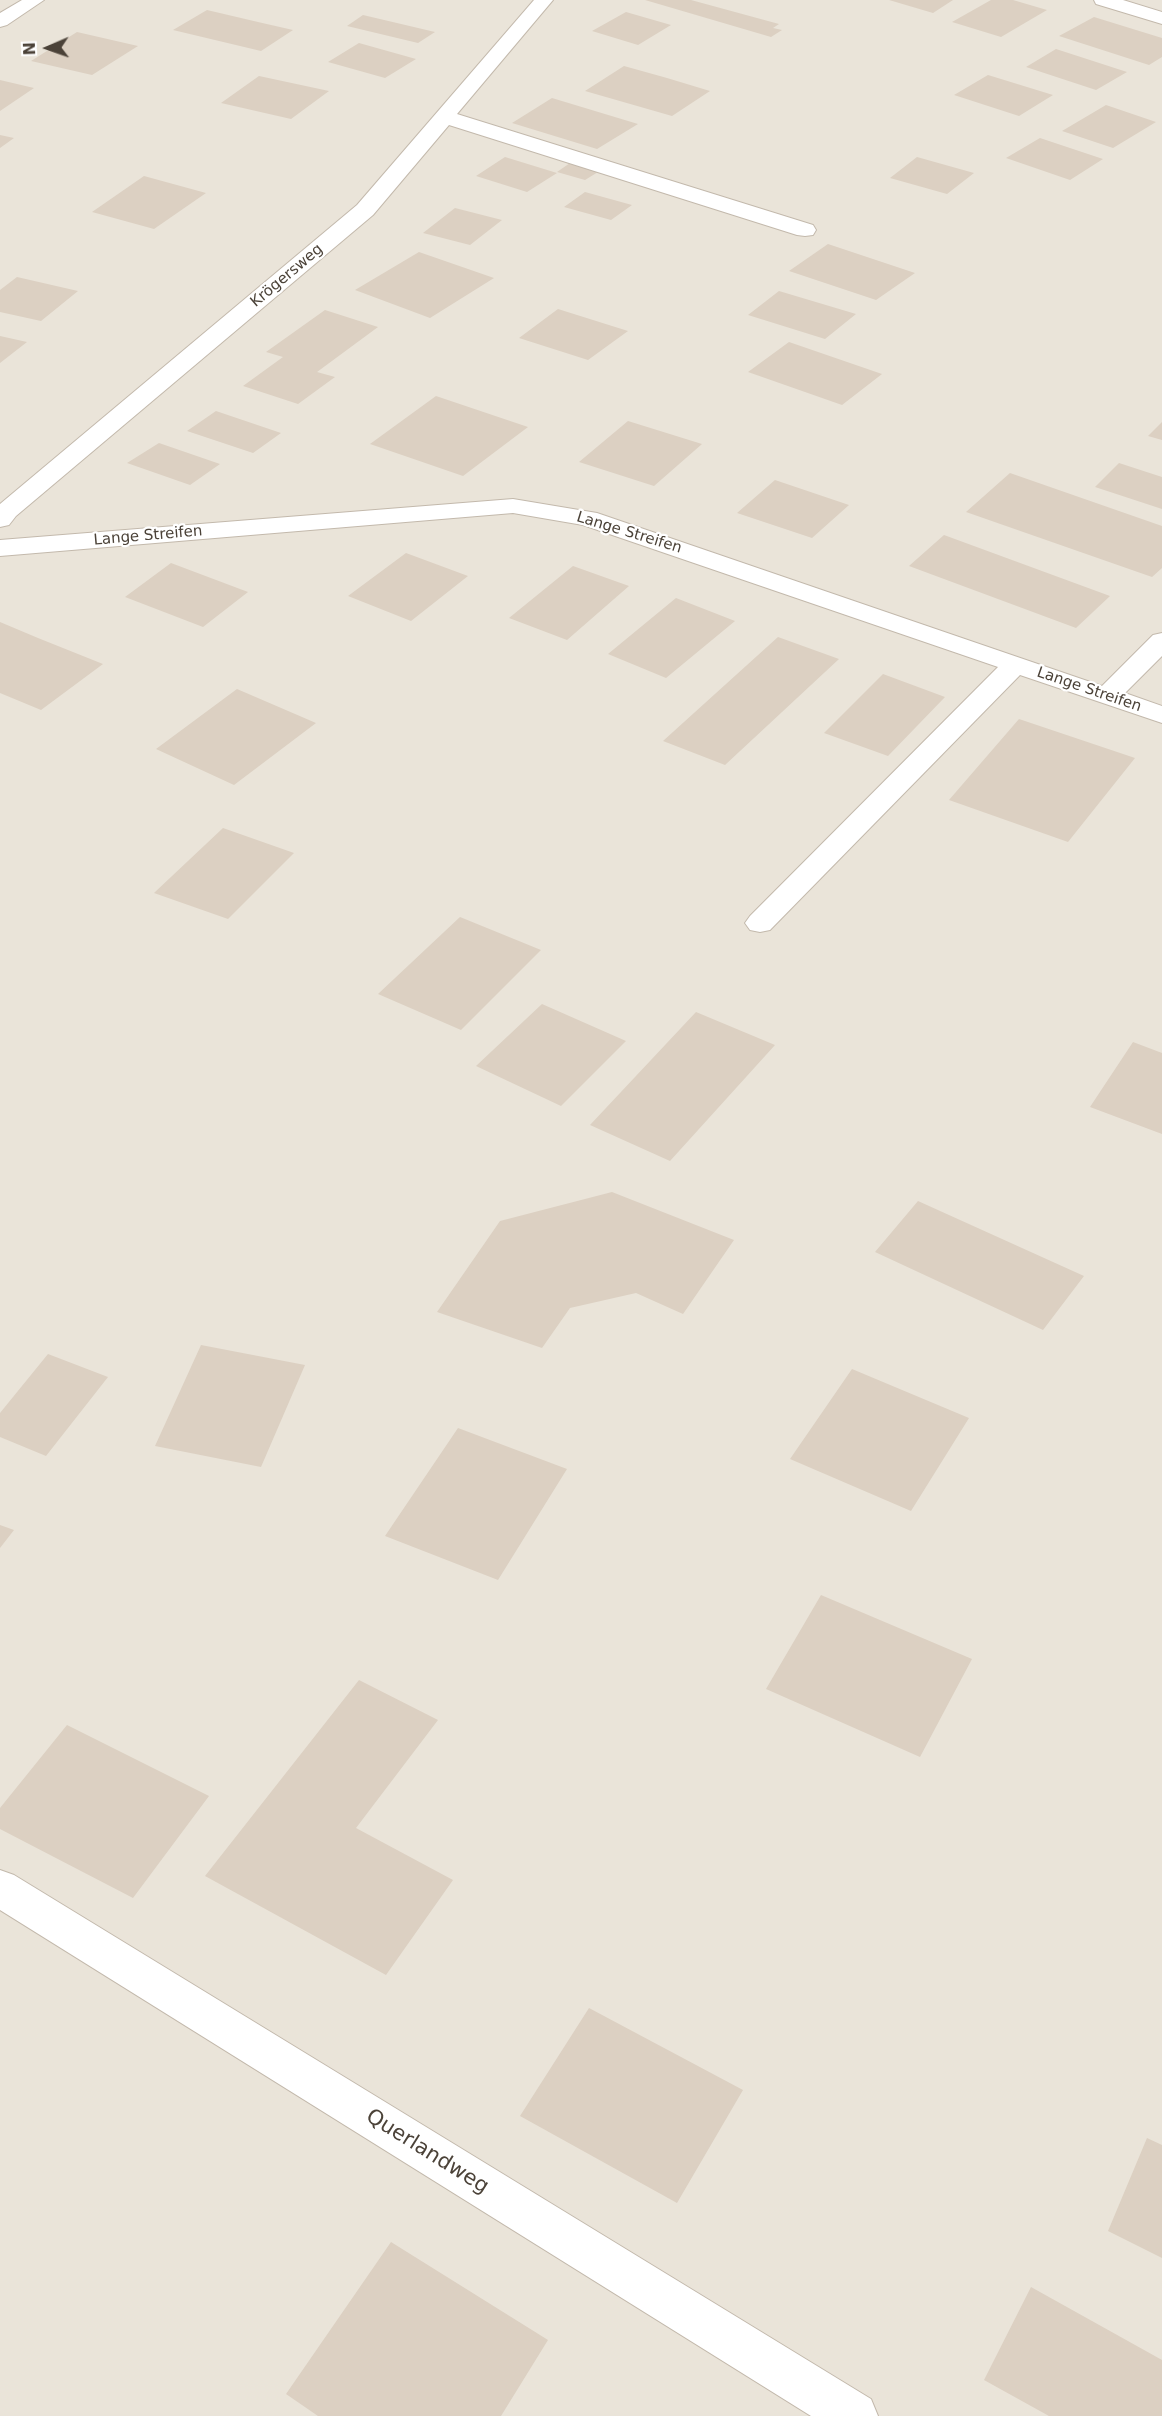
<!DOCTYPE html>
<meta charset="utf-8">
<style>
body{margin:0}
#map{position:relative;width:1162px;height:2416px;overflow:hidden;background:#f6f2eb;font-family:"DejaVu Sans",sans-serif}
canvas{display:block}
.north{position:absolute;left:18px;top:18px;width:60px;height:60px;-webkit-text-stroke:4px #fff;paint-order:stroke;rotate:268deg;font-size:16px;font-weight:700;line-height:24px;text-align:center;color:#4b4238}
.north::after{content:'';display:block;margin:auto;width:21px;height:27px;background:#4b4238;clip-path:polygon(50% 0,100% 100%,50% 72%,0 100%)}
</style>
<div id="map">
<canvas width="1162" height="2416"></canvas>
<div class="north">N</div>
</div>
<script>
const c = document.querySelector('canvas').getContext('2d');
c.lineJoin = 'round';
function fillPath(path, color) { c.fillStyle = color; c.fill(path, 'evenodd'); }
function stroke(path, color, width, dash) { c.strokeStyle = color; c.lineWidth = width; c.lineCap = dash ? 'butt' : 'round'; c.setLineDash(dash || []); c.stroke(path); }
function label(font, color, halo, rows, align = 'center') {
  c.font = font + ' "DejaVu Sans",sans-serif'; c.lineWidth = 4.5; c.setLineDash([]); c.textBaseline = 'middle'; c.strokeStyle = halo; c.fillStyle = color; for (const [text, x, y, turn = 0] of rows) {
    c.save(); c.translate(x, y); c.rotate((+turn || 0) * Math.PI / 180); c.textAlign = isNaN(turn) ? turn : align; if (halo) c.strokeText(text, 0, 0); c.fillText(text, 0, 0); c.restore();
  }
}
const residential = new Path2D(`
 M0 0H1162V2416H0Z`);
const building = new Path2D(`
 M645 0H691L779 24 773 28 782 30 771 37Z
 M889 0H953L933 13Z
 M991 0H1013L1047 10 1001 37 952 22Z
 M207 10 258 22 293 30 261 51 173 30Z
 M626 12 671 25 638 45 592 31Z
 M363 15 435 32 418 43 347 26Z
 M1094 17 1162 38V57L1149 65 1059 36Z
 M77 32 138 46 92 75 31 61Z
 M359 43 416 59 385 78 328 62Z
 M1056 49 1127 72 1096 90 1026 67Z
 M624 66 667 78 710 91 672 116 585 91Z
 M988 75 1053 95 1019 116 954 95Z
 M259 76 329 91 291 119 221 103Z
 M0 80 34 88 0 111Z
 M552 98 638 124 597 149 512 123Z
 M1106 105 1156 122 1113 148 1062 131Z
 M0 135 14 138 0 148Z
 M1040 138 1103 159 1070 180 1006 158Z
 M505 157 557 173 527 192 476 176Z
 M917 157 974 173 947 194 890 178Z
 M570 163 598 172 585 180 557 172Z
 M144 176 206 193 154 229 92 212Z
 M585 192 632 205 611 220 564 207Z
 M455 208 502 220 470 245 423 233Z
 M828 244 915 273 876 300 789 271Z
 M419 252 494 278 430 318 355 290Z
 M17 277 78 291 41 321 0 312V290Z
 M779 291 856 314 825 339 748 315Z
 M558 309 628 331 588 360 519 338Z
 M325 310 378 327 317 372 335 377 298 404 243 386 283 357 266 352Z
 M0 336 27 342 0 363Z
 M789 342 882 374 842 405 748 372Z
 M436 396 528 427 463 476 370 444Z
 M216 411 281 433 253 453 187 431Z
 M628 421 702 444 654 486 579 462Z
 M1162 422V440L1148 436Z
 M159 443 220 464 190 485 127 463Z
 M1119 463 1162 477V509L1095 487Z
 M1010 473 1162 526V568L1152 577 966 512Z
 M775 480 849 505 812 538 737 513Z
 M944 535 1110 596 1076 628 909 566Z
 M406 553 468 576 411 621 348 596Z
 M171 563 248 592 203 627 125 597Z
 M573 566 629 586 567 640 509 618Z
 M676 598 735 621 666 678 608 654Z
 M0 622 38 638 103 664 41 710 0 693Z
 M778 637 839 659 725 765 663 741Z
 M883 674 945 697 888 756 824 733Z
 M237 689 316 723 234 785 156 749Z
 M1019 719 1135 758 1068 842 949 800Z
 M223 828 294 853 228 919 154 893Z
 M460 917 541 950 461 1030 378 994Z
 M542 1004 626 1041 561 1106 476 1066Z
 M696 1012 775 1045 670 1161 590 1125Z
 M1133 1042 1162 1053V1134L1090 1107Z
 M612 1192 734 1240 683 1314 636 1293 570 1308 542 1348 437 1312 500 1221Z
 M918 1201 1084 1276 1043 1330 875 1252Z
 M201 1345 305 1365 261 1467 155 1446Z
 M48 1354 108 1377 46 1456 0 1437V1413Z
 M852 1369 969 1418 911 1511 790 1459Z
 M458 1428 567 1469 498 1580 385 1536Z
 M0 1525 14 1530 0 1548Z
 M821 1595 972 1659 920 1757 766 1689Z
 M359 1680 438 1720 356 1828 453 1880 386 1975 205 1876Z
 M67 1725 209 1796 133 1898 0 1829V1808Z
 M589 2008 743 2090 677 2203 520 2116Z
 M1147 2138 1162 2145V2258L1108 2231Z
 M391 2242 548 2340 501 2416H318L286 2394Z
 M1031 2287 1162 2360V2416H1049L984 2380Z`);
const minor = new Path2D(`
 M22 0H44L7 25 0 27V13Z
 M534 0H553L457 114 813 225 816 230 813 235 805 236 797 235 449 125 373 215 16 516 9 525 0 527V504L357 205Z
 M1094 0H1123L1162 12V24L1096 4Z
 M513 499 597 513 1102 686 1153 635 1162 633V656L1125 693 1162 706V723L1020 675 770 930 760 932 750 930 745 923 750 916 998 667 583 525 513 513 0 556V540Z
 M0 1870 14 1875 871 2399 878 2416H811L0 1910Z`);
const farStreetnames = [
 ["Krögersweg",287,276,-40],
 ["Lange Streifen",629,533,17],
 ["Lange Streifen",148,536,-5],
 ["Lange Streifen",1089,690,19]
];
const nearStreetnames = [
 ["Querlandweg",427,2152,32]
];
fillPath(residential, '#eae4d9');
fillPath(building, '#dcd0c2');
stroke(minor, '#c3b9ac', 2);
fillPath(minor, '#fff');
label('15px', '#4b4238', '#fff', farStreetnames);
label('21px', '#4b4238', '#fff', nearStreetnames);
</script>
